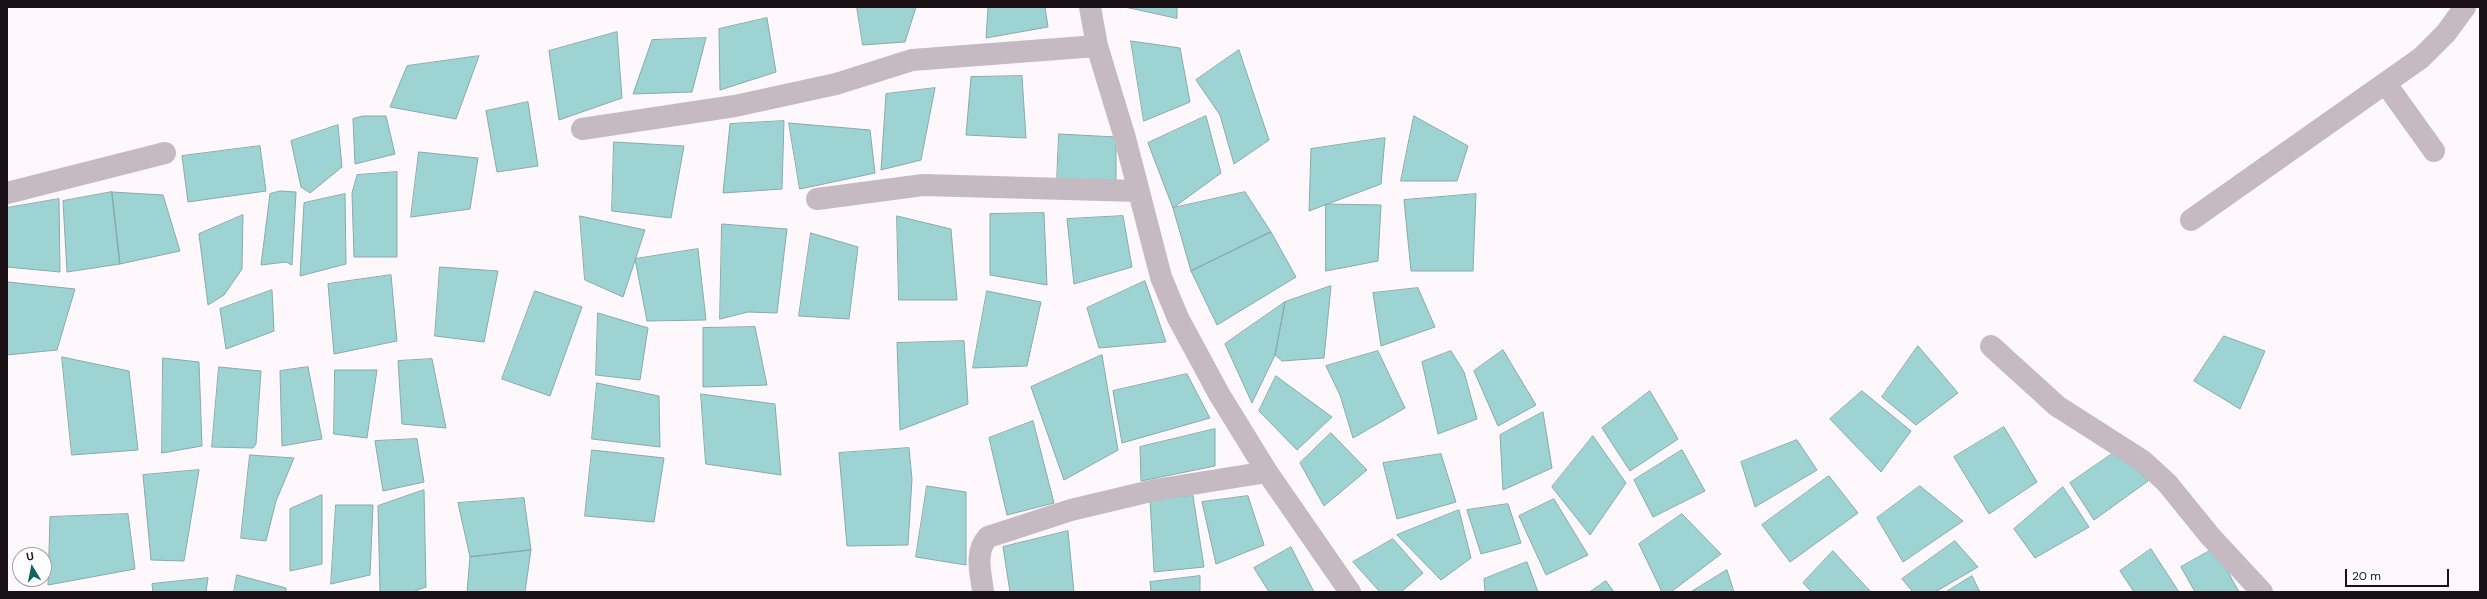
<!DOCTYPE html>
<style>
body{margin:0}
#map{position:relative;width:2487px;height:599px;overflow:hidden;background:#fef8fc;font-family:"DM Sans",sans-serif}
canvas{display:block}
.frame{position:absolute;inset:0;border:8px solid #191116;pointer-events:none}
.north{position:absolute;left:12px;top:547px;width:40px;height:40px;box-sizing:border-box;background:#fff;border:1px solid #a3a0a2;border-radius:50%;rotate:350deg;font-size:11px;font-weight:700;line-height:16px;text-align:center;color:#191116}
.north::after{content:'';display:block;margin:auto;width:14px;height:18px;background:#126364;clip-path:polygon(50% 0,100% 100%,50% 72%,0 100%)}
.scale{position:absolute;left:2345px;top:569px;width:104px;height:18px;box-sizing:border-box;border:2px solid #191116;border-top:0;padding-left:5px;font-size:12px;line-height:14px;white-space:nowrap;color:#191116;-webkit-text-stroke:3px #fff;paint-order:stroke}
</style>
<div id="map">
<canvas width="2487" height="599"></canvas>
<div class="frame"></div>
<div class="north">U</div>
<div class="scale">20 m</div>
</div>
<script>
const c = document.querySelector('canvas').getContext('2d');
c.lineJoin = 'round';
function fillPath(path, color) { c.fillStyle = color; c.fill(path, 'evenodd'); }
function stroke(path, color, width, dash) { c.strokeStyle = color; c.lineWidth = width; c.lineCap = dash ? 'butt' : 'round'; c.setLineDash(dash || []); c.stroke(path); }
const building = new Path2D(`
 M857 7H916L905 42 863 45Z
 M1045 7 1048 27 986 38 988 8Z
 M1125 7H1177V18Z
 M767 18 776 72 720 90 719 29Z
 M617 32 622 98 559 120 549 51Z
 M706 38 692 92 633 94 652 40Z
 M1131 41 1180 48 1190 102 1144 121Z
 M1239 50 1269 140 1234 164 1220 115 1196 80Z
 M479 56 456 119 390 107 407 66Z
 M1022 76 1026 138 966 135 971 77Z
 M935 88 921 160 881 170 886 94Z
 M528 102 538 166 497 172 486 111Z
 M363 116H386L395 154 355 164 353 119Z
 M1206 116 1221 173 1173 208 1148 143Z
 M1414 116 1468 146 1457 181H1401Z
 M784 121 782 189 723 193 730 124Z
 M789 123 870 130 875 173 800 189Z
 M338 125 342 167 310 193 301 187 291 141Z
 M1059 134 1116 137V183L1057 181Z
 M1385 138 1381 184 1309 211 1311 149Z
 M614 142 684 146 671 218 612 211Z
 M260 146 266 191 188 202 182 156Z
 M419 152 478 158 470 209 411 217Z
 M397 172V257H354L352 193 357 175Z
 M280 191 296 192 292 265 286 262 261 265 270 194Z
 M112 192 120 264 67 272 63 201Z
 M112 192 163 195 180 251 120 264Z
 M1245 192 1271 232 1191 271 1173 208Z
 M345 194 346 264 300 276 304 203Z
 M1476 194 1473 271H1411L1404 200Z
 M59 199 60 272 7 267V208Z
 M1326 204 1381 205 1378 261 1326 271Z
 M1044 213 1047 285 990 275V214Z
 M243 215 242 269 224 295 208 305 199 234Z
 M580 216 645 230 623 297 585 280Z
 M897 216 951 229 957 300H899Z
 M1123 216 1132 267 1074 284 1067 219Z
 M722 224 787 229 777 313 748 312 720 319Z
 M1271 232 1296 277 1217 325 1191 271Z
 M811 233 858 247 849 319 799 316Z
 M698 249 706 320 647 321 635 259Z
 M440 267 498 271 484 342 435 336Z
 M391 275 397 341 334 354 328 284Z
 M1145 281 1166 342 1099 348 1087 308Z
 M8 282 75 289 57 350 7 355Z
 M1331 286 1324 358 1282 361 1275 355 1285 302Z
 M1418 288 1435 327 1381 346 1373 293Z
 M272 290 274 331 226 349 220 309Z
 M535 291 582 307 550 396 502 379Z
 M987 291 1041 302 1027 366 973 368Z
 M1285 302 1275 355 1252 403 1225 344Z
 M598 313 648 328 640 380 596 375Z
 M755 327 767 385 703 387V328Z
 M2224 336 2265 351 2240 409 2194 381Z
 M964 341 968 404 900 430 897 343Z
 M1918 346 1958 393 1916 425 1882 397Z
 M1503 350 1536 405 1498 426 1474 371Z
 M1378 351 1405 408 1353 438 1340 395 1326 366Z
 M1451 351 1464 372 1477 419 1438 434 1422 362Z
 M1102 355 1118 450 1064 480 1031 387Z
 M62 357 129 371 138 450 72 455Z
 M163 358 199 362 202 446 162 453Z
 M432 359 446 428 402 424 398 361Z
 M219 367 261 371 256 444 253 448 212 447Z
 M308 367 322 439 282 446 280 371Z
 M335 370H377L367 438 334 434Z
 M1187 374 1210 418 1122 443 1113 391Z
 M1276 376 1332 417 1297 450 1259 411Z
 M597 383 659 396 660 447 592 439Z
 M1650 391 1678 439 1630 471 1602 428Z
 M1862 391 1911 431 1881 472 1830 419Z
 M701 394 775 404 781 475 706 464Z
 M1543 412 1552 468 1503 490 1500 435Z
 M1033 421 1054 503 1007 515 989 438Z
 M2004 427 2037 482 1989 514 1954 457Z
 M1215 429V466L1141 481 1140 447Z
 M1331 433 1367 470 1324 506 1300 463Z
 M1593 436 1626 483 1590 535 1552 487Z
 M417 439 424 482 383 491 375 441Z
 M1797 440 1817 470 1755 507 1741 462Z
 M909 448 912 479 908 545 847 546 839 453Z
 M592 450 664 458 654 522 585 516Z
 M1682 450 1705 491 1653 517 1634 480Z
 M2118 450 2148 481 2094 520 2070 483Z
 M1441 454 1456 502 1397 519 1383 463Z
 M250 455 294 458 276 501 266 541 241 538Z
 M199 470 184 561 151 560 143 475Z
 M1829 476 1858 513 1790 562 1762 525Z
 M927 486 966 492V565L916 557Z
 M1920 486 1963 521 1903 562 1877 518Z
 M2063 487 2089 527 2035 558 2014 529Z
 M424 490 426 587 412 592H380L378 506Z
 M322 495V564L290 571V509Z
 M1193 496 1204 567 1154 572 1150 499Z
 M1248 496 1264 545 1216 564 1202 502Z
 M524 498 531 550 470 557 458 503Z
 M1554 499 1588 555 1546 575 1519 516Z
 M1508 504 1521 543 1481 554 1467 510Z
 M336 505H373L370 575 331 584Z
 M1459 510 1471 558 1441 580 1397 535Z
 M128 514 135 569 48 585 50 517Z
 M1682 514 1721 554 1671 592H1662L1639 544Z
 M1068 531 1074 592H1010L1003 547Z
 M1393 539 1423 573 1401 592H1380L1353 562Z
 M1955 541 1978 567 1935 592H1913L1902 579Z
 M1291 547 1314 592H1269L1254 568Z
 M2215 548 2239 592H2195L2181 567Z
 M2151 549 2179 592H2134L2120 571Z
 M531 550 525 592H467L470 557Z
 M1833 551 1871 592H1812L1803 583Z
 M1527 562 1538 592H1485L1484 579Z
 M1727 570 1734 592H1691Z
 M237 575 286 588V592H234Z
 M1200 576V592H1151L1150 582Z
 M1972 576 1980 592H1946Z
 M208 578 206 592H153L152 584Z
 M1606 581 1614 592H1590Z`);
const street = new Path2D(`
 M1090 7 1097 46 1125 138 1161 277 1178 318 1219 394 1267 472 1350 592
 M2386 84 2434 151
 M582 129 735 106 836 84 912 60 1097 46
 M7 193 165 153
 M817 199 923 185 1137 191
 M2191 220 2421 58 2446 33 2465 7
 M1991 346 2057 406 2143 461 2167 483 2210 536 2262 592
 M983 592C981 573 974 552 988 537L1071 510 1155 490 1267 472`);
fillPath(building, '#9dd3d3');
stroke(building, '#89aaaa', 1);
stroke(street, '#c5bac1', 22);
</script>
